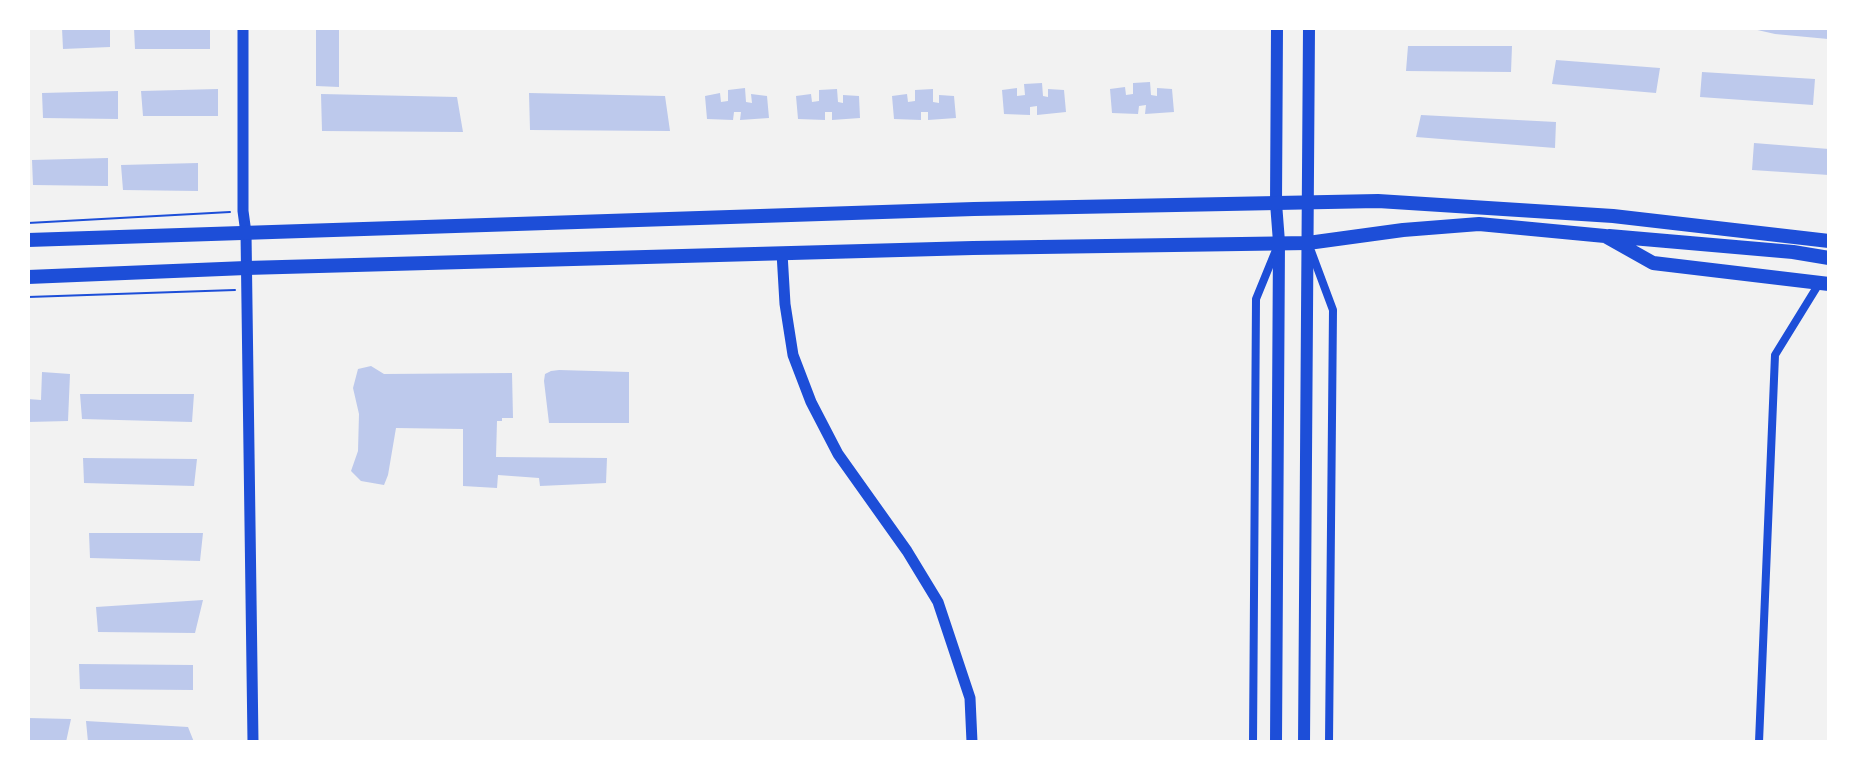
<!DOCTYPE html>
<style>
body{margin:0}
#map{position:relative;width:1857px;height:770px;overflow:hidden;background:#f2f2f2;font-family:"DejaVu Sans",sans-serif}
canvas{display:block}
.frame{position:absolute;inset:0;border:30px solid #fff;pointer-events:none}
</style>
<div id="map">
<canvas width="1857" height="770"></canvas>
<div class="frame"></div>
</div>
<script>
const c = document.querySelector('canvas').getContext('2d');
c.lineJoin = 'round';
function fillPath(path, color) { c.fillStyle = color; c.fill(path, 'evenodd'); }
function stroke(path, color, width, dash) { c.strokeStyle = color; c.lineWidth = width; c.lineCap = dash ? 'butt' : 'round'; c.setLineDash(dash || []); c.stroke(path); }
const building = new Path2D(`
 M62 28H110V47L63 49Z
 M134 28H210V49H135Z
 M316 28H339V87L316 86Z
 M1753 28H1829L1828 39 1775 34 1753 29Z
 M1408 46H1512L1511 72 1406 71Z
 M1556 60 1660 68 1656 93 1552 84Z
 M1702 72 1815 79 1813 105 1700 97Z
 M1150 82 1151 95 1157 96V88L1172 89 1174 112 1145 114 1146 105 1139 106 1138 114 1112 113 1110 89 1125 87 1126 95 1133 94V83Z
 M1042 83 1043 96 1048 97V89L1064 90 1066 112 1037 115V106L1030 107V115L1004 114 1002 90 1017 88V96L1025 95 1024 84Z
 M745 88 746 102 752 103 751 94 767 96 769 118 740 120 741 112H734L733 120 707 119 705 96 720 93 721 102 728 101V90Z
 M218 89V116H143L141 91Z
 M837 89 838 102 843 103V95L859 96 860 118 832 120V112H825V120L798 119 796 96 811 94 812 102 819 101V90Z
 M933 89V102L939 103V95L954 96 956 118 928 120V112H921V120L894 119 892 96 907 94 908 102 915 101V90Z
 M118 91V119L43 118 42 93Z
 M529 93 665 96 670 131 530 130Z
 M321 94 457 97 463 132 322 131Z
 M1421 115 1556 122 1555 148 1416 137Z
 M1754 143 1829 149V175L1752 170Z
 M108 158V186L33 185 32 160Z
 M198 163V191L123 190 121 165Z
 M371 366 384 374 512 373 513 418H502V421H497L496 457 607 458 606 483 540 486 539 478 498 475 497 488 463 486V429L396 428 388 475 384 485 361 481 351 471 358 451 359 414 353 388 358 369Z
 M559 370 629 372V423H549L544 381 545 374 551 371Z
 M42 372 70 374 68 421 28 422V399L41 400Z
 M80 394H194L192 422 82 419Z
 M83 458 197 459 194 486 84 483Z
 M89 533H203L200 561 90 558Z
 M203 600 195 633 98 632 96 607Z
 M79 664 193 665V690L80 689Z
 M28 718 71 719 66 742H28Z
 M86 721 188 727 194 742H88Z`);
const path = new Path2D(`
 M28 223 230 212
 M28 297 235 290`);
const minor = new Path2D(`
 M1311 251 1333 310 1329 742
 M1253 742 1256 299 1276 250
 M1759 742 1775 355 1820 282`);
const tertiary = new Path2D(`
 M243 28V211L246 233 253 742
 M782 253 785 304 793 355 811 402 838 454 907 551 938 602 970 698 972 742`);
const secondary = new Path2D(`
 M1276 742 1279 242 1276 203 1277 28
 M1304 742 1309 28`);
const primary = new Path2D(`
 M1609 236 1793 252 1829 258
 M28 240 974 209 1378 201 1613 216 1829 241
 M28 277 246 268 973 248 1308 243 1403 230 1479 224 1605 236 1653 263 1829 284`);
fillPath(building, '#bdc9ec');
stroke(path, '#1d4ed8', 2);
stroke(minor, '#1d4ed8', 8);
stroke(tertiary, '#1d4ed8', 11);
stroke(secondary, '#1d4ed8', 12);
stroke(primary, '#1d4ed8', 14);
</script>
